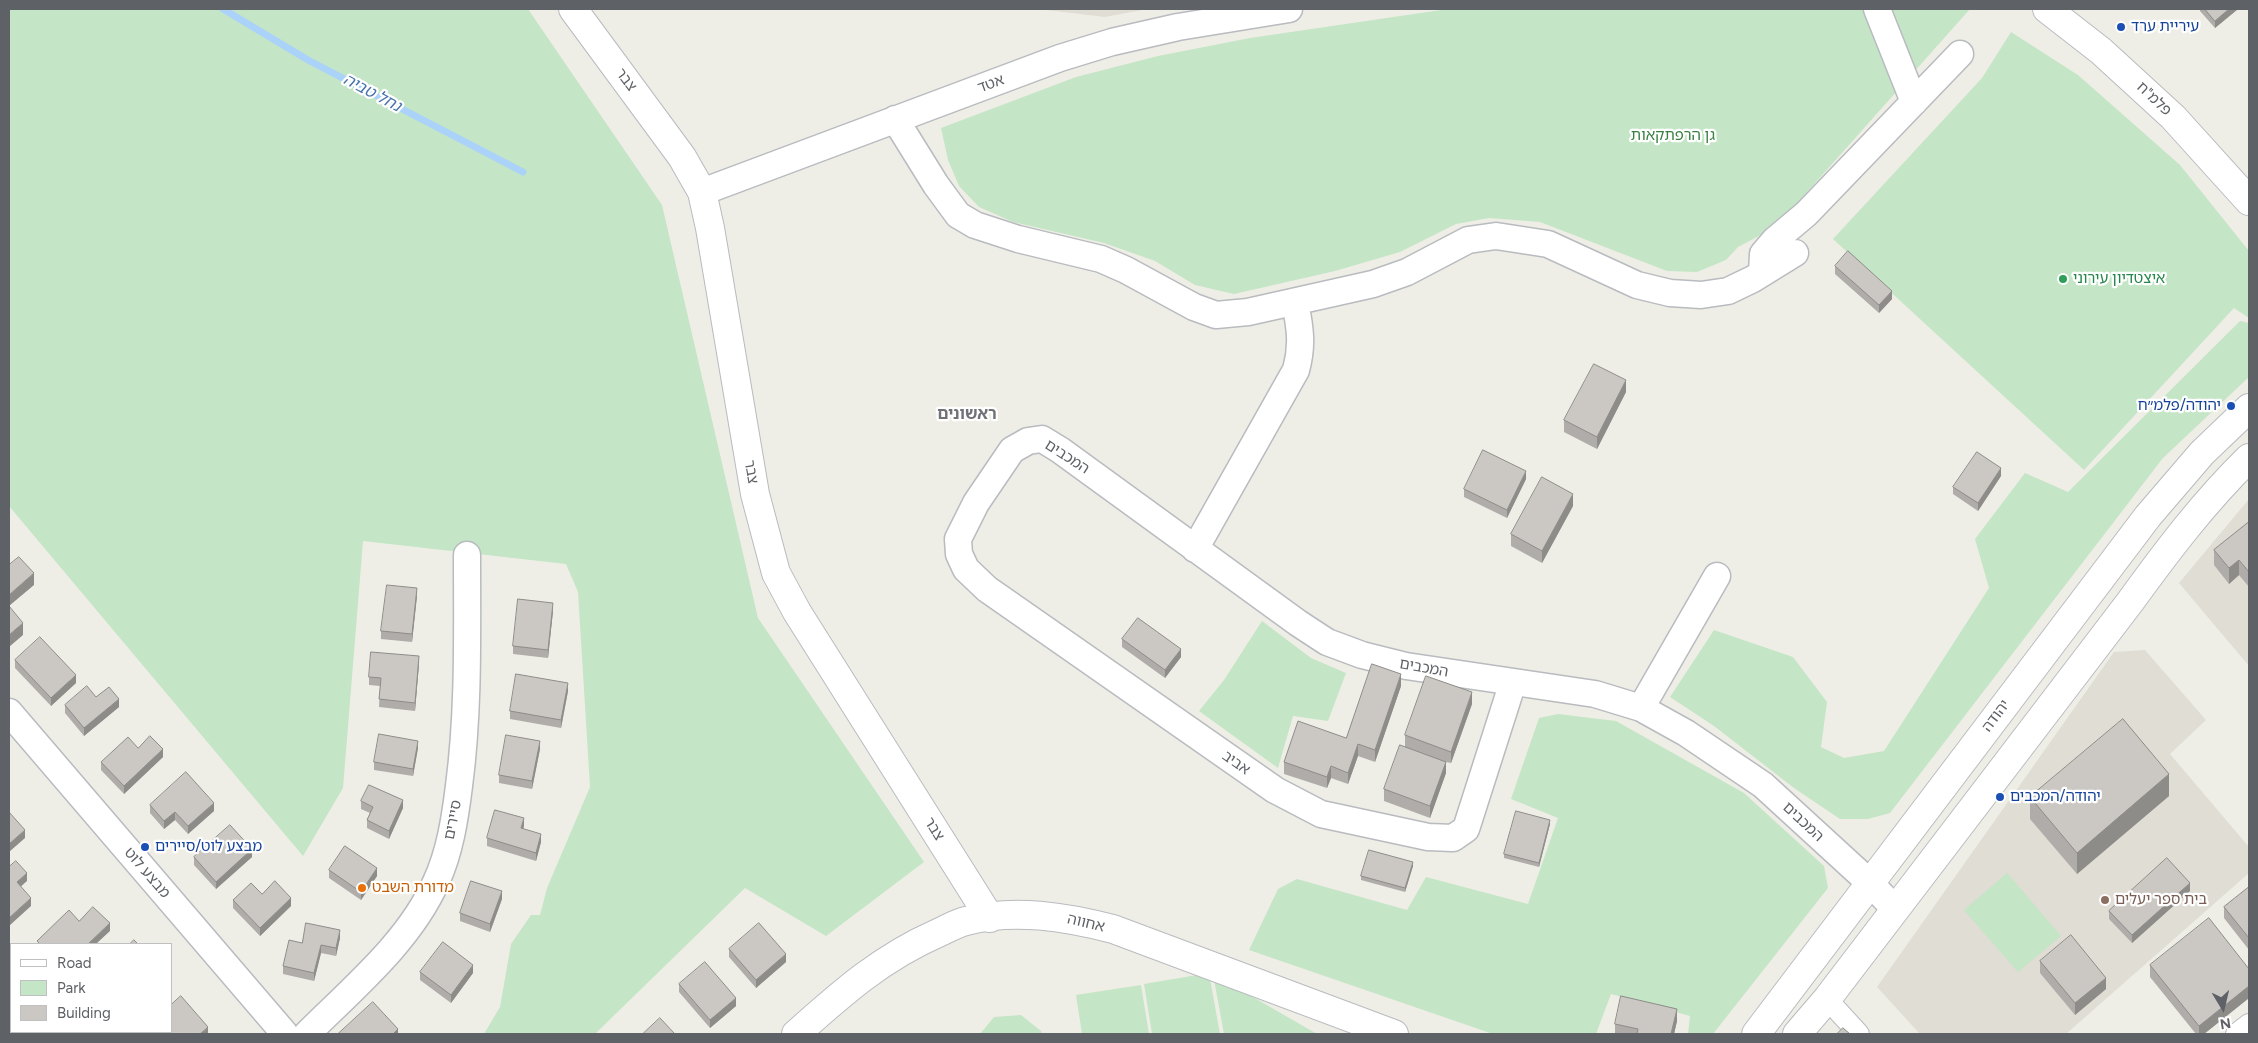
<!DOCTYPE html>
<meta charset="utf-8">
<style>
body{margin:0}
#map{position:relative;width:2258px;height:1043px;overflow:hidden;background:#efeee6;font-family:Figtree,sans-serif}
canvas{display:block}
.frame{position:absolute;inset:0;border:10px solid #5e6166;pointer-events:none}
.legend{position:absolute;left:10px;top:943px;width:162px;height:90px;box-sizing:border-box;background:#fff;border:1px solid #bfc0c2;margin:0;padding:6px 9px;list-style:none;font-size:15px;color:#5e6166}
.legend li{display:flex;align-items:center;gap:10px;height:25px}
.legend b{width:25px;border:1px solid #bfc0c2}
.north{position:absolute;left:2198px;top:983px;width:50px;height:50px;-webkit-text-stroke:4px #fff;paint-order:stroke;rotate:171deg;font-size:14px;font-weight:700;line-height:20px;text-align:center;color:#5e6166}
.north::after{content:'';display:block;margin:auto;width:18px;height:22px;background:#5e6166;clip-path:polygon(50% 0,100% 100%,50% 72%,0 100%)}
</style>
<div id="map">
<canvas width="2258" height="1043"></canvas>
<div class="frame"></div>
<ul class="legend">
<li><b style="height:6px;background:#fff"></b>Road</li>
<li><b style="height:14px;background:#c4e5c6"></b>Park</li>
<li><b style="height:14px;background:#cbc8c4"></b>Building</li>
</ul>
<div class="north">N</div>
</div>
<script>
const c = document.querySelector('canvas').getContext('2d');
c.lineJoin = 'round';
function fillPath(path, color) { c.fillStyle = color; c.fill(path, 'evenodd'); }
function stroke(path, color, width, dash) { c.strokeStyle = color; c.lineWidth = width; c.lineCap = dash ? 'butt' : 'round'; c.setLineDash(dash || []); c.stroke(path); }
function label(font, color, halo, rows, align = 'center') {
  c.font = font + ' Figtree,"Noto Sans Hebrew",sans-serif'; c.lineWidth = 4.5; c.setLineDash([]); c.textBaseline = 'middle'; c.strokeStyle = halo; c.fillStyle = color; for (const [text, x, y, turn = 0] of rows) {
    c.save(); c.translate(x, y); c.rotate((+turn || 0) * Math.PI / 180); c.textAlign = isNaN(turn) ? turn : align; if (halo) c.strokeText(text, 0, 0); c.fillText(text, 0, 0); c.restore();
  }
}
const education = new Path2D(`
 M1038 9H1147L1105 17Z
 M2249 499V666L2179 583Z
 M2145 650 2206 720 2170 754 2249 847V873L2066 1034H1920L1877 987 2114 652Z`);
const green = new Path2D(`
 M9 9H528L662 205 758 618 924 862 826 936 745 888 595 1034H484L500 1007 511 944 531 915H540L547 888 590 787 578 592 566 564 363 541 343 788 303 856 9 506Z
 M1448 9H1970L1776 227 1738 247 1726 260 1697 272 1667 271 1540 222 1489 218 1456 224 1400 252 1335 271 1234 294 1195 285 1155 261 1104 243 1013 222 979 207 959 186 948 160 941 128 1076 77 1158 56 1250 38Z
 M2011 32 2078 75 2180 165 2249 251V318L2234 308 2084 470 1833 239 1982 78Z
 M2240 321 2249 323V377L2163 458 1890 813 1868 819H1840L1794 788 1714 726 1670 697 1714 630 1793 657 1827 702 1821 747 1844 758 1884 751 1989 588 1975 539 2025 473 2068 492Z
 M1262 621 1311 658 1346 673 1328 721 1293 716 1278 768 1199 711 1224 680Z
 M1558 714 1616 721 1744 793 1824 866 1828 888 1713 1034H1688L1690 1016 1611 994 1596 1034H1493L1249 950 1278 889 1297 879 1407 910 1426 877 1528 904 1558 818 1511 799 1539 718Z
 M2007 873 2061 936 2018 972 1964 910Z
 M1209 973 1220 1034H1152L1144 984Z
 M1213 974 1317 1034H1224Z
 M1141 985 1149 1034H1082L1076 995Z
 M1021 1015 1041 1031 1042 1034H980L994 1017Z`);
const stream = new Path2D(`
 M223 9 308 60 523 172`);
const pedestrian = new Path2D(`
 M1827 999 1859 1034
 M2236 1034 2249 1024`);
const minor = new Path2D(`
 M1877 9 1914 102
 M895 119 936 185 958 215 975 225 1018 239 1101 259 1126 270 1194 307 1216 315 1248 312 1373 284 1407 272 1468 240 1496 236 1548 244 1637 285 1670 293 1701 295 1728 291 1753 279 1795 253
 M702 192 1060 58 1112 42 1178 27 1289 9
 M1762 273 1763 254 1775 240 1806 214 1960 54
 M1195 549 1296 370C1303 345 1300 327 1295 302
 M1513 682 1466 829 1453 838 1428 837 1321 814 1275 790 987 589 966 569 959 554 958 539 976 503 1012 450 1028 441 1042 439 1060 450 1298 623 1327 642 1362 655 1406 666 1595 694 1641 708 1686 733 1763 785 1870 883 1895 909
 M1641 708 1717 576
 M9 712 285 1034
 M307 1034C353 988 409 942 436 882 450 852 455 818 459 786 469 710 467 633 467 555`);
const tertiary = new Path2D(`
 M573 9 682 157 702 192 710 228 755 494 776 573 797 612 990 918
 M2047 9 2101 51 2173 117 2249 201
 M796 1034C842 993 881 958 938 933 947 929 957 923 966 921 1014 908 1066 917 1113 929L1394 1034
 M1756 1034 2148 516 2202 453 2249 408
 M1797 1034 1827 999 2130 602C2167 551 2204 502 2249 458`);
const wall = new Path2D(`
 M2200 9H2238L2215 28 2200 11Z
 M1835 266 1892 299 1879 313 1835 274Z
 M1626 392 1597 449 1564 432V420Z
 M2001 476 1978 511 1953 494V487Z
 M1526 479 1507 518 1464 497V489Z
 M1573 506 1542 563 1511 546V534Z
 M2249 522V587L2239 575 2229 584 2214 565V550Z
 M417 596 412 642 381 639V631Z
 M553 611 548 658 513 654V646Z
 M1122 639 1181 657 1165 678 1122 647Z
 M15 660 76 683 51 706 15 668Z
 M419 664 415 711 379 707 380 686 369 685V677Z
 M1401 686 1375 762 1358 756 1348 784 1331 778 1327 788 1284 774V762L1346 738Z
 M568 691 561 728 510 719V711Z
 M1472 704 1451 763 1446 762V773L1430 818 1384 801V789L1405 746V735Z
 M65 705 119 707 84 736 65 713Z
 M138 748 163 757 124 794 101 770V762Z
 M418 748 413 776 374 770V762Z
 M540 749 532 789 499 783V775Z
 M2169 796 2077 874 2030 819V797Z
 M361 801 403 808 389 839 367 828V820L370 813 361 809Z
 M150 805 214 811 188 834 175 820 164 829 150 813Z
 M1550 824 1539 867 1504 858V854Z
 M524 826 523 829 541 842 536 861 487 846V838Z
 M194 857H252L216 889 194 865Z
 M1413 866 1405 892 1361 880V876Z
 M329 870 377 876 361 900 329 878Z
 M2249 887V950L2224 918V907Z
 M2190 891 2132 943 2109 919V911Z
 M262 894 291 906 260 936 233 908V900Z
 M502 899 490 932 460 921V913Z
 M340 938 336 956 321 953 314 981 283 974V966L302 943Z
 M729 949 786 962 756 988 729 957Z
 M2040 961 2106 989 2075 1015 2040 973Z
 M2150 965 2249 969V998L2204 1034H2196L2150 977Z
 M420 972 473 973 451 1003 420 980Z
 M679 984 736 1006 710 1028 679 992Z
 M1677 1021 1674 1034H1615V1024Z
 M147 1032H171L208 1034H148Z`);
const shadedWall = new Path2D(`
 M2229 9H2238L2215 28V21Z
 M1892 291V299L1879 313V305Z
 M1626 380V392L1597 449V437Z
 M2001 468V476L1978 511V503Z
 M1526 471V479L1507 518V510Z
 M1573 494V506L1542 563V551Z
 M2239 560V575L2229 584V568Z
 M34 573V585L9 606V595Z
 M417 588V596L412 642V634Z
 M553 603V611L548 658V650Z
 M23 623V635L9 647V635Z
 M1181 649V657L1165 678V670Z
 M419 656V664L415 711V703Z
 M1401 674V686L1375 762V750Z
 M76 675V683L51 706V698Z
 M568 683V691L561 728V720Z
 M1472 692V704L1451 763V752Z
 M119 699V707L84 736V728Z
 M418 741V748L413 776V769Z
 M540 741V749L532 789V781Z
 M1358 744V756L1348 784V773Z
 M163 749V757L124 794V786Z
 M1446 762V773L1430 818V806Z
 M1331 766V778L1327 788V777Z
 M2169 774V796L2077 874V853Z
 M403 800V808L389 839V831Z
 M214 803V811L188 834V826Z
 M175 812V820L164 829V821Z
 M524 818V826L521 836V828Z
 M1550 820V824L1539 867V863Z
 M25 830V838L9 852V844Z
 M541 834V842L536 861V853Z
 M252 849V857L216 889V882Z
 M1413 862V866L1405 892V888Z
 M377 868V876L361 900V892Z
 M27 873V881L17 890V882Z
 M2190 883V891L2132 943V935Z
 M502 891V899L490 932V924Z
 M31 898V906L9 926V918Z
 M291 898V906L260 936V928Z
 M110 923V931L96 944H88Z
 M340 930V938L336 956V948Z
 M321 945V953L314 981V973Z
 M786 954V962L756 988V980Z
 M473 965V973L451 1003V995Z
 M2106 978V989L2075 1015V1003Z
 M2249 986V998L2204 1034H2199V1026Z
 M736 998V1006L710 1028V1020Z
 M1677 1009V1021L1674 1034H1671Z
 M208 1027V1034H200Z
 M398 1029V1034H393Z`);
const building = new Path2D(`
 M2205 9H2229L2215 21Z
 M1848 251 1892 291 1879 305 1835 266Z
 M1594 364 1626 380 1597 437 1564 420Z
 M1483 450 1526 471 1507 510 1464 489Z
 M1977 452 2001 468 1978 503 1953 487Z
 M1542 477 1573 494 1542 551 1511 534Z
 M2249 522V572L2239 560 2229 568 2214 550Z
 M19 557 34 573 9 595V565Z
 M387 585 417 588 412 634 381 631Z
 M518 599 553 603 548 650 513 646Z
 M9 606 23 623 9 635Z
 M1138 618 1181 649 1165 670 1122 639Z
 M40 637 76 675 51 698 15 660Z
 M371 652 419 656 415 703 379 699 381 678 369 677Z
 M1372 664 1401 674 1375 750 1358 744 1348 773 1331 766 1327 777 1284 762 1298 721 1346 738Z
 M516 674 568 683 561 720 510 711Z
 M1426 676 1472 692 1451 752 1405 735Z
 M87 686 96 697 109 687 119 699 84 728 65 705Z
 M2123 719 2169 774 2077 853 2030 797Z
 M379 734 418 741 413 769 374 762Z
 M506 735 540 741 532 781 499 775Z
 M150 736 163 749 124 786 101 762 128 737 138 748Z
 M1400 745 1446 762 1430 806 1384 789Z
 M186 772 214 803 188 826 175 812 164 821 150 805Z
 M369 785 403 800 389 831 367 820 373 807 361 801Z
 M495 810 524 818 521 828 541 834 536 853 487 838Z
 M1516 811 1550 820 1539 863 1504 854Z
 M9 812 25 830 9 844Z
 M230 825 252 849 216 882 194 857Z
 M345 846 377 868 361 892 329 870Z
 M1369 850 1413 862 1405 888 1361 876Z
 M2167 858 2190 883 2132 935 2109 911Z
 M16 861 27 873 17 882 31 898 9 918V867Z
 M275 881 291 898 260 928 233 900 251 883 262 894Z
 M471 881 502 891 490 924 460 913Z
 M2249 887V938L2224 907Z
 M93 907 110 923 88 944H40L37 941 69 910 79 921Z
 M2209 918 2249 969V986L2199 1026 2150 965Z
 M306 923 340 930 336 948 321 945 314 973 283 966 289 940 302 943Z
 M759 923 786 954 756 980 729 949Z
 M2071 935 2106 978 2075 1003 2040 961Z
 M134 940 138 944H130Z
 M443 942 473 965 451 995 420 972Z
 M705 962 736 998 710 1020 679 984Z
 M181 996 208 1027 200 1034H155L153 1032H171V1005Z
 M1621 996 1677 1009 1671 1034H1637L1638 1029 1615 1024Z
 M373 1002 398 1029 393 1034H338Z
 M660 1018 675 1034H646L644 1033Z
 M1843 1028 1850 1034H1837Z`);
const markers = [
 [2121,27,5,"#1a4fb4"],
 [2063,279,5,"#2e9e5b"],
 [2231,406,5,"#1a4fb4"],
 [2000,797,5,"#1a4fb4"],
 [145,847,5,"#1a4fb4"],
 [362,888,5,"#e8710a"],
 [2105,900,5,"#8d6e63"]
];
const transitNames = [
 ["עיריית ערד",2131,27],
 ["יהודה/פלמ״ח",2221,406,"right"],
 ["יהודה/המכבים",2010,797],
 ["מבצע לוט/סיירים",155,847]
];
const streetNames = [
 ["צבר",626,80,53],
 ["אטד",991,84,-20],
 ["פלמ\"ח",2154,99,43],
 ["המכבים",1067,457,33],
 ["צבר",751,472,80],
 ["המכבים",1424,668,10],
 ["יהודה",1996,716,-53],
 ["אביב",1236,763,35],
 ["סיירים",453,820,-79],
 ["המכבים",1803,822,43],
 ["צבר",934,829,58],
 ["מבצע לוט",147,873,49],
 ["אחווה",1086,923,13]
];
const parkNames = [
 ["גן הרפתקאות",1673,136]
];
const leisureNames = [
 ["איצטדיון עירוני",2073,279]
];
const foodNames = [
 ["מדורת השבט",372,888]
];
const educationNames = [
 ["בית ספר יעלים",2115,900]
];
const waterNames = [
 ["נחל טביה",372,93,28]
];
const neighbourhoodNames = [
 ["ראשונים",967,414]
];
fillPath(education, '#dfddd4');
fillPath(green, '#c4e5c6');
stroke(stream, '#abd3fa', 7);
stroke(pedestrian, '#b8bbbf', 22);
stroke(minor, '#b8bbbf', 29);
stroke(tertiary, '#b8bbbf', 30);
stroke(pedestrian, '#fff', 20);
stroke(minor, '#fff', 26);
stroke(tertiary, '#fff', 28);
fillPath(wall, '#afaca9');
fillPath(shadedWall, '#8e8c89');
fillPath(building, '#cbc8c4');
stroke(building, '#8e8c89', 1);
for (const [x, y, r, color] of markers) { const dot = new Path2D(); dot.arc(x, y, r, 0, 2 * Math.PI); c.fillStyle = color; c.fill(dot); stroke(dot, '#fff', 2); }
label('15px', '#164399', '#fff', transitNames, 'left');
label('15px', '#5e6166', '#fff', streetNames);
label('15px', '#3a8141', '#fff', parkNames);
label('15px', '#27864d', '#fff', leisureNames, 'left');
label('15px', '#c56008', '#fff', foodNames, 'left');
label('15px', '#785e54', '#fff', educationNames, 'left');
label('italic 16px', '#4873ac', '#fff', waterNames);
label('bold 16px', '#6f7378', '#fff', neighbourhoodNames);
</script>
